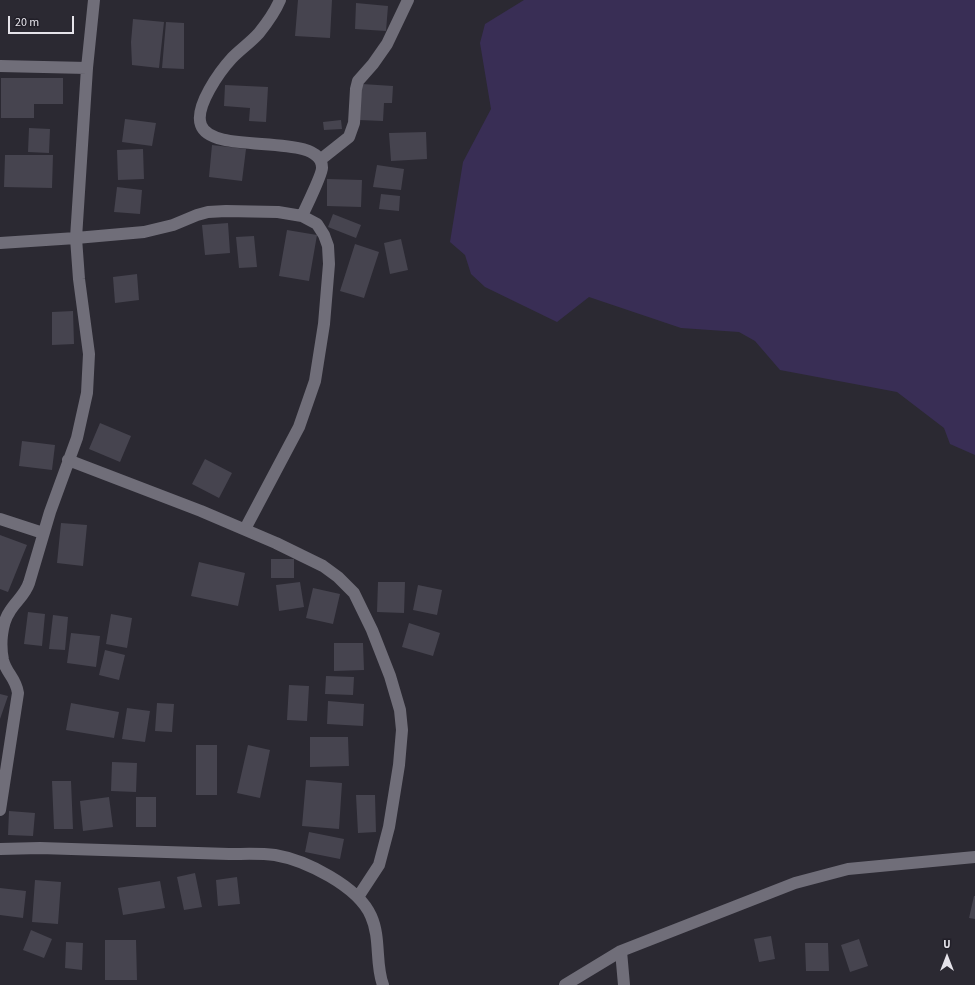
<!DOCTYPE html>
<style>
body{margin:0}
#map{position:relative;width:975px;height:985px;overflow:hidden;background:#2b2932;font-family:"Source Sans 3",sans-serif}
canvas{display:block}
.north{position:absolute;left:927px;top:937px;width:40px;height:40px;-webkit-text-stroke:3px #211f28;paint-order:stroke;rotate:0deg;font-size:11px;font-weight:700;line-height:16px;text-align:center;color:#e5e3ea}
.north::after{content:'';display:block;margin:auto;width:14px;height:18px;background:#e5e3ea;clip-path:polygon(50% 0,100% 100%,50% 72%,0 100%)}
.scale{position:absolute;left:8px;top:16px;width:66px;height:18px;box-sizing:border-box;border:2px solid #e5e3ea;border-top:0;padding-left:5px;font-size:12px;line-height:14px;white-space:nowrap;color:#e5e3ea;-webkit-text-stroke:3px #211f28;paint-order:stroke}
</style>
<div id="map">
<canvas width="975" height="985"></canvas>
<div class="north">U</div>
<div class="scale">20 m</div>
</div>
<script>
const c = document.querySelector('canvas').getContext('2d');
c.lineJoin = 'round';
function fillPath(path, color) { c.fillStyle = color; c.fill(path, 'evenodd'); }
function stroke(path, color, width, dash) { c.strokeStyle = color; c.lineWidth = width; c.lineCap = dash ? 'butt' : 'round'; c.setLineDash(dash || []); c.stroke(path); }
const green = new Path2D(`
 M524 0H975V455L950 444 944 428 897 392 780 370 755 341 739 332 681 328 589 297 557 322 485 287 471 274 465 255 450 242 463 162 491 109 480 43 485 24Z`);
const building = new Path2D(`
 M298 0H332L330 38 295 36Z
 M356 3 388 6 386 31 355 29Z
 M133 19 164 22 159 68 132 65 131 42Z
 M166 22 184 23V69L162 68Z
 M1 78H63V104H34V118H1Z
 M362 84 393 86 392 103H384L383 121 359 120Z
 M225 85 268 87 266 122 249 121 250 108 224 106Z
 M125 119 156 123 152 146 122 142Z
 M341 120 342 129 324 130 323 122Z
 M29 128 50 129 49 153 28 152Z
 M426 132 427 159 391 161 389 133Z
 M212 145 246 149 242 181 209 177Z
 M143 149 144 179 118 180 117 150Z
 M5 155H53L52 188 4 187Z
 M377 165 404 169 401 190 373 187Z
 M327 179 362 180 361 207 327 206Z
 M117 187 142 190 140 214 114 212Z
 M381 194 400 196 399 211 379 209Z
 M333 214 361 225 356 238 328 227Z
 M228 223 230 253 205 255 202 225Z
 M287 230 317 235 309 281 279 276Z
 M254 236 257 267 239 268 236 237Z
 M401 239 408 270 390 274 384 243Z
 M355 244 379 252 364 298 340 291Z
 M137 274 139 300 115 303 113 277Z
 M73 311 74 344 52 345V312Z
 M100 423 131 436 120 462 89 449Z
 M22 441 55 445 52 470 19 466Z
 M205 459 232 473 219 498 192 484Z
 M61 523 87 525 83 566 57 563Z
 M0 535 27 545 8 592 0 589Z
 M271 559H294V578H271Z
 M199 562 245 573 238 606 191 596Z
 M300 582 304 607 279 611 276 585Z
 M378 582H405L404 613 377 612Z
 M418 585 442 590 437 615 413 610Z
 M313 588 340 594 333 624 306 618Z
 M28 612 45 614 42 646 24 644Z
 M111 614 132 618 127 648 106 644Z
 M53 615 68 617 65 650 49 649Z
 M409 623 440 633 433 656 402 647Z
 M71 633 100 636 96 667 67 663Z
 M334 643H363L364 670 334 671Z
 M105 650 125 655 119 680 99 675Z
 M326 676 354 677 353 695 325 694Z
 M289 685 309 686 307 721 287 720Z
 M0 694 8 696 0 719Z
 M328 701 364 704 363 726 327 724Z
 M71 703 119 712 114 738 66 730Z
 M157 703 174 704 172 732 155 731Z
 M127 708 150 711 145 742 122 739Z
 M310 737H348L349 766 310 767Z
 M196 745H217V795H196Z
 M248 745 270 750 260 798 237 793Z
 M112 762 137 763 136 792 111 791Z
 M306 780 342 783 339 829 302 826Z
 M52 781H71L73 829H54Z
 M356 795H375L376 832 358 833Z
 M109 797 113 827 83 831 80 801Z
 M136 797H156V827H136Z
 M9 811 35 813 33 836 8 835Z
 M309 832 344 839 340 859 305 852Z
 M195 873 202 907 184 910 177 877Z
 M237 877 240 904 218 906 216 880Z
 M35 880 61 882 58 924 32 922Z
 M160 881 165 908 123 915 118 888Z
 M0 888 26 891 23 918 0 915Z
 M974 896H975V919L969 918Z
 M31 930 52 939 44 958 23 950Z
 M771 936 775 959 759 962 754 939Z
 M859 939 868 966 850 972 841 945Z
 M105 940H136L137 980H105Z
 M66 942 83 943 82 970 65 968Z
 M805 943H828L829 971H806Z`);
const minor = new Path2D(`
 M280 0C275 12 267 23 259 33 251 42 241 49 232 58 220 71 194 107 201 125 212 157 323 130 322 168 322 175 306 207 302 216
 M0 66 87 68
 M320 160 349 137 354 123 356 89 358 81 373 64 387 44 408 0
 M0 243 76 238 87 68 94 0
 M68 460 201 511 276 543 323 566 338 577 354 593 372 630 390 676 400 710 402 730 399 765 389 827 379 865 358 897
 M0 519 43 533
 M0 810 18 693C16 678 6 673 3 660 0 645 1 624 10 611 16 601 25 595 29 583L50 512 77 438 87 393 89 354 79 279 76 238 144 232 173 225 197 215 208 212 226 211 278 212 302 216 317 224 324 235 328 246 329 264 324 324 315 381 299 427 245 529
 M0 849 40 848 229 854C244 854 260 853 275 855 305 860 358 886 371 916 381 938 375 964 383 985
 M621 951 624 985
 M565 985 621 951 795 883 848 869 975 857`);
fillPath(green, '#392e55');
fillPath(building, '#46444f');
stroke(minor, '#706e79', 12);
</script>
